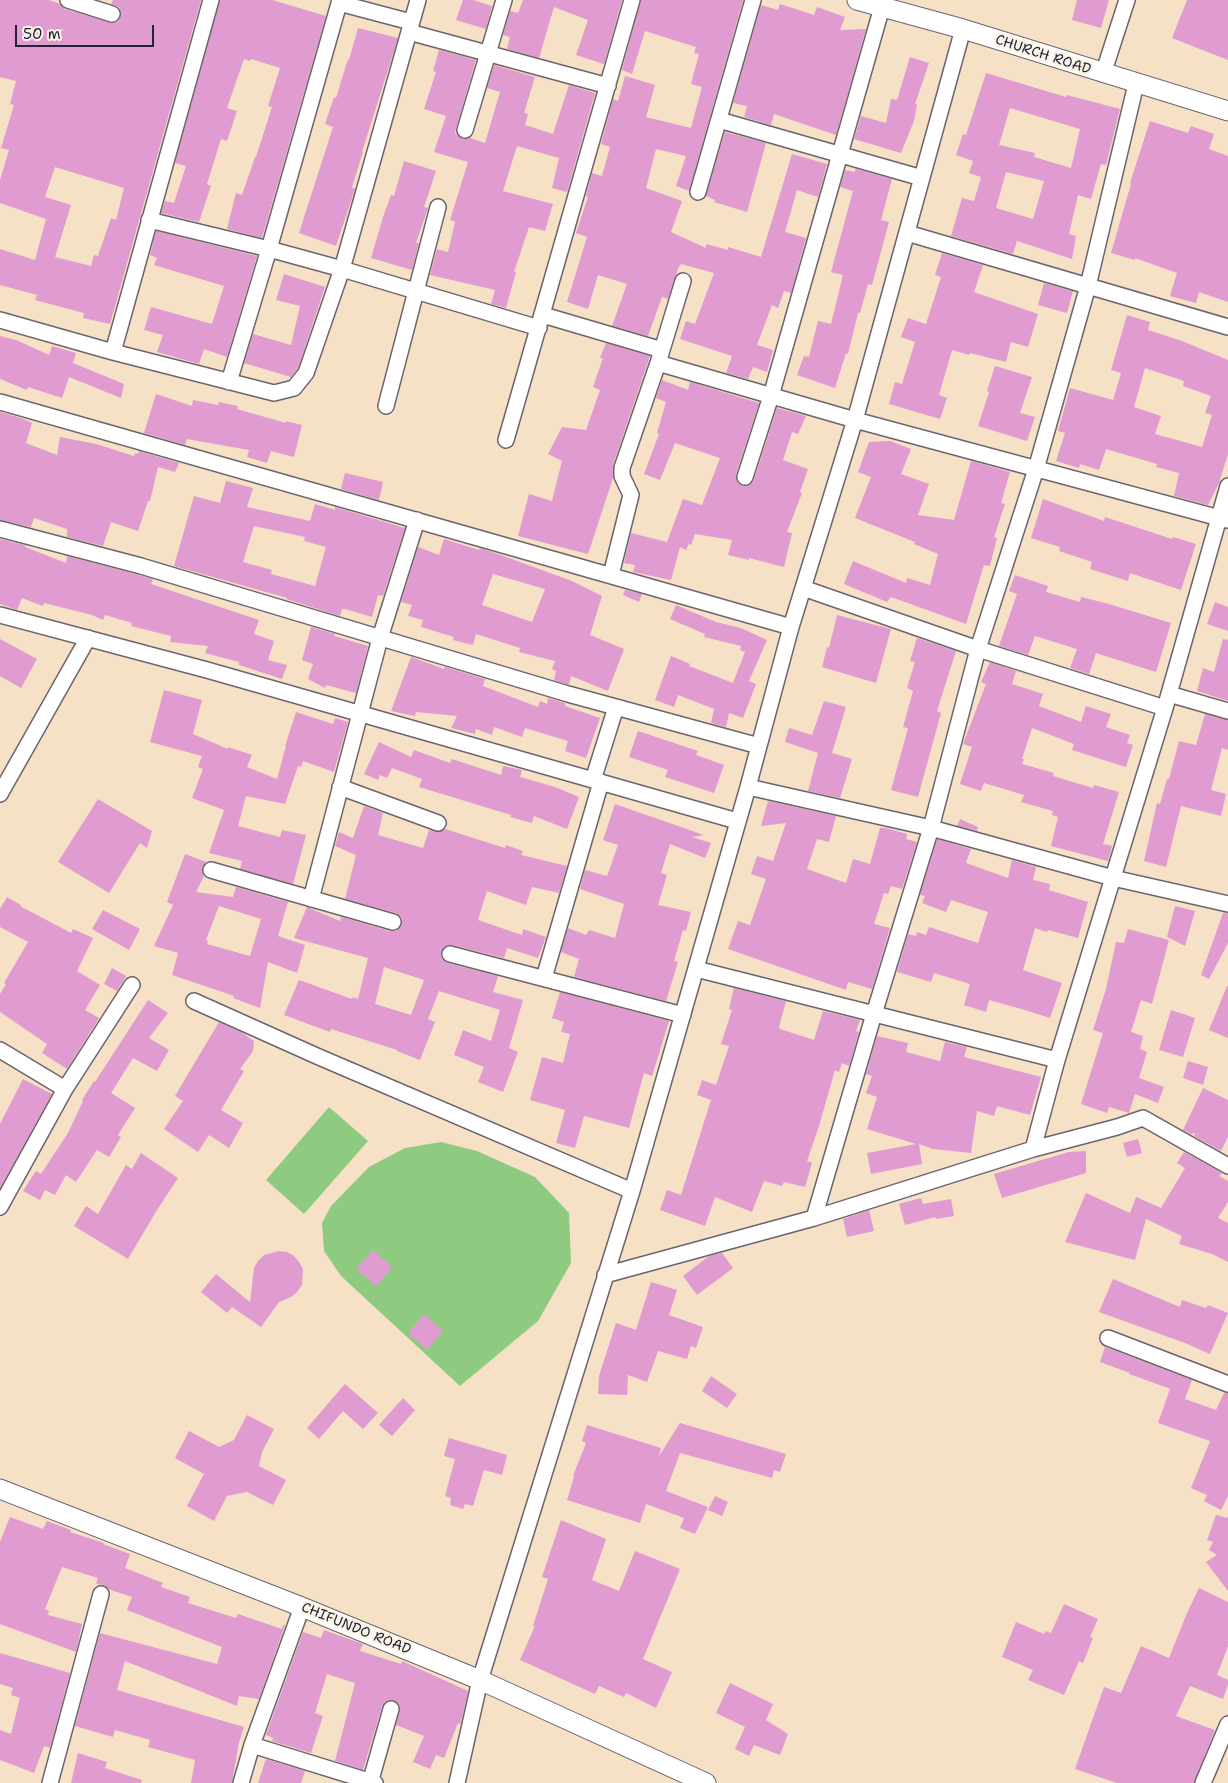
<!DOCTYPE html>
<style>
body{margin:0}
#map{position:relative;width:1228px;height:1783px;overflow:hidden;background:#f6e0c6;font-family:"Shantell Sans",sans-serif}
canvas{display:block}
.scale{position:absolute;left:15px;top:25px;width:139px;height:22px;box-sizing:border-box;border:2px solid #22223b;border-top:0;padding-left:6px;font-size:15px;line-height:18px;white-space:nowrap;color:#22223b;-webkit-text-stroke:4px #fcf5e5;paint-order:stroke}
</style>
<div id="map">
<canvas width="1228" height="1783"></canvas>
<div class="scale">50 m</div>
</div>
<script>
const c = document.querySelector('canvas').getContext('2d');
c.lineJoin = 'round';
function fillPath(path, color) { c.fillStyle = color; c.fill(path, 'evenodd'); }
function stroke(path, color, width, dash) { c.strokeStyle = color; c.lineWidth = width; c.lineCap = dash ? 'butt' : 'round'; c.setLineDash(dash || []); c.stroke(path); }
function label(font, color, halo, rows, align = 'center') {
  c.font = font + ' "Shantell Sans",sans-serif'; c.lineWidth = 5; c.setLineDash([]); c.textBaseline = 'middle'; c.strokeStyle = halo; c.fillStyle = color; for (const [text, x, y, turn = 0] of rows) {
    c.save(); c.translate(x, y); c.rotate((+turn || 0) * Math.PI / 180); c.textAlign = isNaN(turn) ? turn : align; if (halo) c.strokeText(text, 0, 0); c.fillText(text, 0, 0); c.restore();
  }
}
const green = new Path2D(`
 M329 1107 368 1141 304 1214 266 1180Z
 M441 1142 477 1151 535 1177 569 1213 571 1263 538 1321 460 1386 341 1276 324 1251 322 1223 331 1206 369 1167 405 1148Z`);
const building = new Path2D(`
 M0 0H49L60 4 65 9 114 23 119 21 121 12 119 7 111 4 113 0H201L110 324 83 318 84 313 35 300 37 295 0 285V249L35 260 46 219 0 203V180L9 150 1 148 14 105 10 104 16 81 0 77ZM55 167 124 188 116 220 111 218 98 256 94 255 91 266 55 257 71 205 45 197Z
 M220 0H272L326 16 262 238 227 229 236 193 242 195 255 157H256L272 107 268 106 280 68 251 59 250 61 244 59 227 108 237 111 227 141 221 139 207 184 211 186 199 222 161 213 165 201 174 203 186 166 175 163Z
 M463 0H473L492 6 486 29 456 20Z
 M523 0H622L604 64 576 55 588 20 554 7 539 58 507 49 510 37 503 35 510 11 518 13Z
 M641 0H743L689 191 676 186 686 156 656 149 646 188 682 201 671 232 706 248V244L728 250V247L761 257 792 154 827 164 818 197 797 190 785 232 806 238 791 293 784 291 778 308 772 305 757 345 773 350 767 372 753 367 748 379 726 373 732 356 680 339 686 321 695 324 714 273 681 264 680 266H679L668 299 662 297 648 336 612 326 627 284 598 275 588 309 567 302 587 237 576 233 588 197 586 196 592 173 602 176 610 147 601 144 613 99 618 101 625 76 655 85 646 117 691 128 702 87 691 84 699 54 694 53 696 47 645 31 632 74 622 70Z
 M1077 0H1109L1101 28 1072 20Z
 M1187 0H1228V60L1172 38Z
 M780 4 814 15 817 7 845 17 840 30 866 29 836 135 774 114 771 125 744 117 747 106 733 103 761 5 778 10Z
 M358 28 398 38 362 152H363L352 187 355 189 336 246 299 233 333 127 325 124 334 97 336 98 348 59 349 60Z
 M439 50 476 60 456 128 455 133 463 139 470 138 485 143 500 92 487 88 494 65 535 77 524 113 528 114 525 125 553 134 569 85 595 93 567 192 552 188 559 158 517 146 503 191 553 204 545 231 529 227 514 272H516L506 308 491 304 495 290 430 275 437 249 448 252 455 222 450 220 468 162 434 152 446 116 424 109 436 72 433 71Z
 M910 57 929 63 915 104H917L914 121 901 153 854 139 861 116 886 123 891 99 897 100Z
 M986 73 1066 97 1067 95 1120 109 1106 165 1101 164 1091 199 1078 195 1069 234 1076 236 1072 259 1017 241 1013 254 951 236 962 198 974 201 981 177 969 173 973 161 956 155 963 134 966 135ZM1010 108 1080 129 1071 168 1034 157 1035 153 999 145ZM1006 172 1044 181 1033 219 996 208Z
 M1150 121 1188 133 1191 126 1214 134 1209 149 1228 156V302L1199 292 1196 303 1170 296 1177 273 1135 258V260L1111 253 1131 184 1130 183Z
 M725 132 766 143 747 212 714 202 715 200 706 196Z
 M404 161 436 171 424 207 428 208 416 243H419L412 270 371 258 383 217 391 195 394 196Z
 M856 169 892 179 881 220 889 222 872 285 868 284 860 313H858L848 354 846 353 835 388 797 375 804 356 809 357 818 321 831 324 843 275 831 272 853 191 840 187 845 170 854 172Z
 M156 231 257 256 227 357 204 349 199 364 157 352 163 335 144 330 151 307 212 324 224 286 154 265 157 258 150 255Z
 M942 253 983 265 974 292 1038 314 1028 347 1011 342 1006 362 970 353 969 355 952 350 939 395 947 398 940 419 889 404 895 382 902 384 915 342 901 337 908 318 926 324 941 277 935 275Z
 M284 274 325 287 298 368 291 377 244 363 253 334 291 345 300 306 276 300Z
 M1044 283 1073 291 1067 313 1038 305Z
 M1127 315 1150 322 1148 330 1182 341 1228 360V454L1219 483 1208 505 1174 496 1179 473 1156 467 1157 464 1106 449 1099 470 1080 464 1079 468 1056 461 1065 433 1058 431 1070 388 1113 400 1121 373 1111 370ZM1145 368 1184 381 1183 386 1211 396 1205 413 1212 415 1202 447 1155 434 1161 416 1134 407Z
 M0 336 16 340 49 355 52 346 76 353 73 363 124 384 121 398 69 377 62 398 28 387 27 390 0 379Z
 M606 343 650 356 613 465V478L588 554 518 536 529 494 552 501 562 461 548 454 562 427 586 430 600 390 593 387 603 358H600Z
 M995 366 1032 377 1020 413 1035 417 1027 441 978 426 989 392 987 391Z
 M662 380 688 390 690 382 759 403 736 474 738 483 743 486 751 484 754 480 777 408 806 416 798 434 792 432 783 460 808 469 800 492 802 493 787 532 792 533 784 567 749 558V560L728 555 732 540 695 534 691 545 689 544 686 550 680 547 671 580 633 572 635 565 624 563 631 533 667 542 683 499 702 505 720 458 675 443 660 480 644 474 659 434 657 433 666 402 656 398Z
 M156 394 192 406 193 400 218 405 219 402 238 406 237 409 286 423V421L302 425 294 457 271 451 267 463 247 457 249 450 187 439 185 445 144 433Z
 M0 412 21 418 32 423 26 443 57 455 60 437 96 444 134 456 135 453 138 454 139 451 179 463 175 472 158 467 150 501H148L138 531 111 522 103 546 67 537V529L34 518 31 527 0 520Z
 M890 441 911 449 901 474 929 484 918 515 954 520 971 461 1010 472 1001 503 1005 504 994 537 997 538 990 566 984 565 966 624 891 597 887 602 844 584 853 561 906 583 907 578 930 585 938 554 914 544 915 542 855 518 871 477 858 472 869 442Z
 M345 473 383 482 379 500 341 489Z
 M226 481 253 488 247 507 310 521 315 504 335 510V507L405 528 383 596 378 595 372 617 345 609H342L340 616 286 599 287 598 174 566 194 496 220 503ZM254 526 305 537 304 541 326 547 315 586 271 574 272 570 243 562Z
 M1043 499 1104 521 1105 517 1172 539 1173 537 1196 544 1181 590 1130 573 1128 581 1090 569 1092 562 1059 551 1060 547 1031 538Z
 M0 539 25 545V547L66 563 67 556 153 579 151 584 259 620 254 634 274 641 268 660 287 665 282 679 239 665V662L205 653 208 646 170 642 171 636 131 626 132 623 105 615 103 620 92 615 44 603 43 606 22 598 17 610 0 604Z
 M444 539 479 550 480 548 498 554 572 581 602 596 590 635 624 649 608 691 571 676 569 685 554 680 556 671 552 669 555 661 519 652 520 648 476 634 473 645 453 640 454 637 421 627 423 620 408 616 412 605 401 602 418 547 439 555ZM493 574 545 589 532 622 482 605Z
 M1015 575 1048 586 1046 592 1080 602 1081 597 1109 604 1171 623 1156 672 1096 653 1089 674 1070 668 1077 649 1035 636 1028 655 999 646 1017 594 1009 591Z
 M625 590 642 594 639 602 623 595Z
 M1215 602 1228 607V631L1207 624Z
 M676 605 716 622 741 628 767 640 749 681 756 684 743 718 729 713 726 727 711 723 714 709 678 695 674 707 655 700 671 656 690 664 689 666 733 683 745 652 740 650 741 646 704 637 705 634 670 619Z
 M837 615 891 629 876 683 822 667 827 647 829 648Z
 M311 627 335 634 334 636 368 646 356 693 326 685 325 688 308 679 313 664 302 660Z
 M917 638 956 651 937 711 941 713 918 797 891 790 908 728 903 727 913 691 907 688 915 662 910 661Z
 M0 639 37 659 21 688 0 676Z
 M1223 639 1228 640V701L1197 691 1203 668 1214 672Z
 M411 657 444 669 445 667 485 679 483 686 538 707 540 701 547 704 548 698 565 703V706L600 718 586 758 565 751 568 741 525 728 522 737 494 727 492 735 476 729 475 734 451 728 457 716 416 712 415 716 391 711Z
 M990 662 1016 671 1012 684 1043 694 1039 706 1081 722 1086 706 1111 714 1106 727 1130 735 1127 743 1133 745 1126 767 1072 750 1074 744 1032 728 1022 759H1024L1022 764 1054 773 1053 776 1093 788 1094 785 1119 792 1103 844 1112 846 1108 861 1051 846 1058 817 1052 815 1053 811 1021 802 1024 795 984 783 981 791 960 784 972 747 963 744 986 684 981 682Z
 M164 690 202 700 193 734 228 749V747L252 755 247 767 277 779 286 746H285L296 712 333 724 335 718 348 722 334 772 303 761 301 767 298 766 285 804 246 796 238 826 280 837 282 830 306 835 293 884 240 869 242 861 209 853 224 810 192 798 203 769 198 767 202 756 150 742Z
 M824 701 846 707 832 753 852 759 840 798 808 791 818 753 785 742 789 728 812 735Z
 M1205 714 1228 720V750L1222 748 1211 790 1226 794 1221 816 1181 806 1166 867 1144 861 1157 803 1160 804 1167 779H1169L1179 741 1196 745Z
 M638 731 698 751 696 755 724 765 714 793 665 777 668 770 629 757Z
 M379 742 411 757 414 750 450 763 452 759 501 775 503 766 522 770 520 777 555 787 579 797 567 829 534 816 532 823 510 817 511 815 419 787 422 779 392 768 387 778 380 775 378 780 364 774Z
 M98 799 152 831 147 848 140 843 109 893 58 862Z
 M768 801 836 816 829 842 817 839 807 869 846 883 853 859 870 864 880 828H886L907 834 906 839 917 842 902 889 891 886 888 894 884 893 874 924 890 928 872 989 848 982 846 990 728 949 738 921 750 925 766 879 751 874 757 856 773 861 786 823 761 826Z
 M615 804 704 835 692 837 711 843 705 858 670 844 661 873 667 875 658 905 691 912 686 931 683 930 674 961 678 962 666 1001 574 977 579 959 561 952 568 928 586 935 589 930 615 938 624 904 580 889 585 870 607 876 618 845 603 840Z
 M364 806 383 813 378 835 423 848 429 830 439 832 445 829 505 848 506 845 523 851 521 855 567 866 559 893 532 887 526 905 487 891 478 920 522 935 523 929 546 937 538 958 507 948 504 958 452 945H447L441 951V957L447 963 498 976 493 992 523 1000 509 1048 518 1052 503 1092 478 1082 484 1067 454 1055 463 1030 491 1041 500 1010 439 991 428 1019 435 1022 420 1060 397 1051V1050L331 1029 330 1032 284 1015 299 980 352 999 353 997 358 999 368 958 294 938 307 907 340 921 341 917 390 931H396L402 925V919L396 913 345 899 356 855 335 846 339 832 353 838ZM384 967 424 980 411 1015 375 1004Z
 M960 819 978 827 977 831 957 826Z
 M937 839 971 849 966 863 1008 878 1012 860 1036 867 1033 880 1050 884 1049 890 1088 902 1078 938 1048 930 1047 932 1035 928 1023 970 1062 983 1050 1018 1025 1010 989 1000 986 1012 964 1005 970 984 934 973 931 982 897 972 908 934 916 936 917 932 926 935 929 927 978 943 988 912 951 900 946 912 922 903 925 896 920 895Z
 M185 854 206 862 202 868 204 876 196 892 233 897 236 887 288 902 278 936 305 945 297 973 268 962 260 1008 233 998 234 996 172 975 178 953 154 946 173 905 167 902ZM219 906 261 919 250 956 207 944 208 941 206 940Z
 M7 897 21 905 20 906 71 933 73 929 93 938 77 971 100 985 85 1010 99 1018 67 1069 42 1053 47 1044 0 1012V994L6 984 4 983 28 942 0 927V909Z
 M1175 906 1195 911 1185 946 1167 937Z
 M103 910 140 929 129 950 92 929Z
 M1223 913H1228V943L1209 979 1201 975Z
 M1128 929 1169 940 1152 1004 1141 1000 1131 1032 1143 1036 1140 1049 1147 1052 1139 1078 1164 1087 1158 1103 1135 1094 1129 1113 1109 1107 1107 1113 1081 1104 1103 1033 1093 1030 1106 989 1116 942 1124 943Z
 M112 968 126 976 117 991 104 984Z
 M1227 986H1228V1038L1209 1030Z
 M734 988 786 1001 779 1027 780 1029 814 1040 823 1011 860 1020 856 1031 859 1032 849 1066 842 1063 839 1072 835 1070 819 1126 807 1161 812 1163 805 1187 784 1182 782 1186 764 1181 752 1212 715 1197 705 1226 660 1210 667 1190 681 1195 711 1100 697 1095 702 1080 716 1085 729 1046 721 1044 732 1010 729 1009Z
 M560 992 669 1021 652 1076 644 1073 629 1128 584 1116 575 1148 556 1143 565 1110 530 1100 542 1057 563 1063 570 1034 561 1032 564 1022 552 1018Z
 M148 1000 168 1013 149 1038 169 1050 157 1071 133 1058 111 1093 135 1108 118 1135 121 1137 109 1157 97 1150 76 1182 66 1175 55 1195 45 1190 40 1200 23 1191 36 1171 41 1174 68 1133 83 1101 82 1100 94 1081 95 1082Z
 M1171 1010 1195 1018 1183 1057 1159 1050Z
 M219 1022 241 1032 254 1041 253 1051 240 1069 244 1071 221 1110 243 1123 229 1148 209 1135 198 1152 164 1129 183 1101 175 1096Z
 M877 1036 908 1043 906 1052 940 1061 945 1042 967 1047 964 1057 1041 1077 1030 1115 997 1106 994 1116 977 1111 971 1153 933 1149 919 1144 922 1164 871 1174 867 1153 916 1144 867 1129 877 1097 866 1093 872 1076 866 1074Z
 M1188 1061 1208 1067 1203 1085 1183 1078Z
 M23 1079 52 1094 0 1188V1124Z
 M1203 1088 1228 1100V1137L1221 1151 1194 1136 1195 1133 1191 1134 1183 1130Z
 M1138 1139 1142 1153 1127 1157 1123 1143Z
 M1086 1151V1173L1002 1198 994 1174 1069 1152Z
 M1184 1152 1222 1173 1219 1176 1228 1181V1202L1218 1218 1228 1223V1262L1212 1254 1179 1244 1182 1236 1146 1219 1135 1260 1065 1242 1086 1193 1130 1213 1136 1197 1161 1208 1185 1168 1177 1163Z
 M141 1153 178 1178 157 1210 128 1259 74 1226 86 1206 98 1214 126 1165 132 1169Z
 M921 1198 923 1204 951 1199 954 1216 936 1219 935 1217 905 1225 899 1204Z
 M869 1210 874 1231 847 1237 843 1219Z
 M373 1250 392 1267 376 1286 356 1269Z
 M279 1251 287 1252 294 1256 299 1262 303 1269 302 1285 297 1292 291 1297 279 1302 261 1327 232 1307 227 1313 201 1292 216 1274 250 1302 254 1268 258 1261 264 1255Z
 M722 1253 733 1268 697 1295 683 1276 709 1256Z
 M1113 1279 1180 1307 1182 1300 1206 1308 1208 1305 1228 1313 1210 1354 1185 1343 1099 1312Z
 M651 1282 677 1290 669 1315 703 1327 696 1348 691 1346 687 1359 658 1351 647 1382 628 1375 627 1395 598 1394 599 1376 616 1323 636 1330Z
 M424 1314 443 1331 427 1350 408 1333Z
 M1105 1347 1192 1380 1185 1399 1216 1410 1224 1393H1228V1496L1221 1510 1204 1501 1207 1495 1191 1488 1210 1441 1158 1423 1170 1389 1168 1388 1129 1374 1130 1373 1100 1362Z
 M711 1376 737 1394 727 1408 702 1391Z
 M345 1384 378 1413 363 1429 343 1411 319 1439 307 1428Z
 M403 1398 415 1410 392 1436 379 1425Z
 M247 1415 274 1429 262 1452 259 1466 286 1480 273 1505 247 1492 227 1496 214 1521 187 1506 204 1474 175 1458 189 1431 219 1447 234 1440Z
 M680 1423 786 1454 780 1472 774 1470 772 1478 680 1453 666 1491 708 1507 695 1534 680 1528 684 1518 646 1504 640 1523 567 1500 574 1477 573 1476 586 1443 582 1441 587 1425 661 1448 659 1456Z
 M449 1438 507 1455 502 1475 484 1470 473 1506 465 1504 463 1509 450 1505 451 1498 445 1496 455 1459 444 1456Z
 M715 1496 728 1502 722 1516 708 1510Z
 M1216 1515 1227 1518 1228 1516V1591L1206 1562 1217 1555 1209 1550 1213 1542 1207 1540Z
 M10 1517 43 1529 47 1521 71 1530 70 1532 104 1543 103 1544 130 1554 125 1568 163 1583 161 1587 190 1597 188 1603 236 1618 238 1614 282 1629 283 1625H285L259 1699 239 1696 237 1706 125 1661 117 1690 244 1727 239 1742 232 1783H191L195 1760 148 1747 150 1740 115 1730 113 1737 75 1726 100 1633 217 1664 222 1647 127 1610 132 1597 108 1589 104 1585 96 1584 98 1578 62 1567 45 1609 49 1611 48 1615 82 1624 76 1652 0 1624V1542Z
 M561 1520 606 1539 592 1580 619 1591 635 1551 680 1569 643 1659 672 1672 656 1708 626 1693 624 1697 599 1686 595 1694 520 1660 535 1626H533L548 1579 542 1577Z
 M1199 1588 1228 1602V1646L1217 1675 1228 1680V1685L1223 1699 1190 1686 1176 1716 1215 1730 1194 1783H1117L1075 1769 1104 1687 1121 1693 1141 1646 1169 1658 1187 1613Z
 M1064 1604 1098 1619 1090 1637 1093 1638 1083 1663 1079 1661 1064 1695 1028 1680 1033 1670 1002 1657 1016 1622 1044 1634 1046 1631 1051 1633Z
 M324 1630 363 1644 360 1651 401 1664 402 1661 468 1691 461 1722 460 1724 458 1723 444 1758 436 1755 430 1769 413 1762 424 1736 396 1725 400 1706 394 1700H389L385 1702 382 1706 363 1770 335 1761 355 1683 327 1674 315 1713 323 1716 311 1753 272 1741 273 1738 266 1735 303 1632 321 1638Z
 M0 1653 70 1673 50 1748 44 1746 34 1773 0 1760V1730L11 1734 20 1698 11 1695 13 1688 0 1684Z
 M730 1683 773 1704 766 1720 788 1734 780 1755 754 1745 749 1756 735 1749 745 1727 716 1713Z
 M78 1753 107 1762 105 1768 142 1780 141 1783H71Z
 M266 1759 305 1771 301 1783H258Z`);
const minor = new Path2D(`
 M68 0 112 14
 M340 0 269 249 342 269 539 328
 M339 3 411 22
 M409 32 608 86
 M1103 74 1127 0
 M719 120 922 178
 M465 130 504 0
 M698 192 753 0
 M149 220 269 249 229 382
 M907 233 1228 327
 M543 315 662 350
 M0 320 113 352 274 393 294 388 306 373 342 269 418 0
 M113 352 211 0
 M658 363 855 420 1227 520
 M0 402 791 627
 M386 406 438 207
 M506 440 632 0
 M745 477 771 396 882 7
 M0 529 141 566 568 694 759 746
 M611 575 631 495 622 476V468L658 363 683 281
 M803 588 978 649 1165 708
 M0 615 207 670 737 821
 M1169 694 1228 711
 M593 780 616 707
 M340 787 438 823
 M748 787 931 828 1113 878 1228 904
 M0 794 88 638
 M211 870 393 922
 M311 899 380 638 417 520
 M450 954 683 1015
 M696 969 1057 1060
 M544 978 601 782
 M194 1001 319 1057 632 1191
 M0 1050 65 1089
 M1033 1149 1057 1060 1165 708 1228 486
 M0 1207 65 1089 132 985
 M814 1218 874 1014 931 828 978 649 1036 469 1088 286 1136 84
 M605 1275 814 1218 1033 1149 1117 1127 1143 1118 1228 1166
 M1108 1338 1228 1384
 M252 1745 375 1783
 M50 1783 101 1594
 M241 1783 252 1745 302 1607
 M370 1783 391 1709
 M457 1783 480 1680 632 1191 748 787 791 627 855 420 963 29
 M1203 1783 1228 1724`);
const tertiary = new Path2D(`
 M857 0 963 29 1228 111
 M0 1489 302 1607 480 1680 706 1783`);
const streetNames = [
 ["CHURCH ROAD",1043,55,18],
 ["CHIFUNDO ROAD",356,1629,22]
];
fillPath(green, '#8ecb80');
fillPath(building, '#e09bd1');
stroke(minor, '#6c646c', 18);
stroke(tertiary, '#6c646c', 21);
stroke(minor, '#fff', 15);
stroke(tertiary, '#fff', 19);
label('14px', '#22223b', '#fcf5e5', streetNames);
</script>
